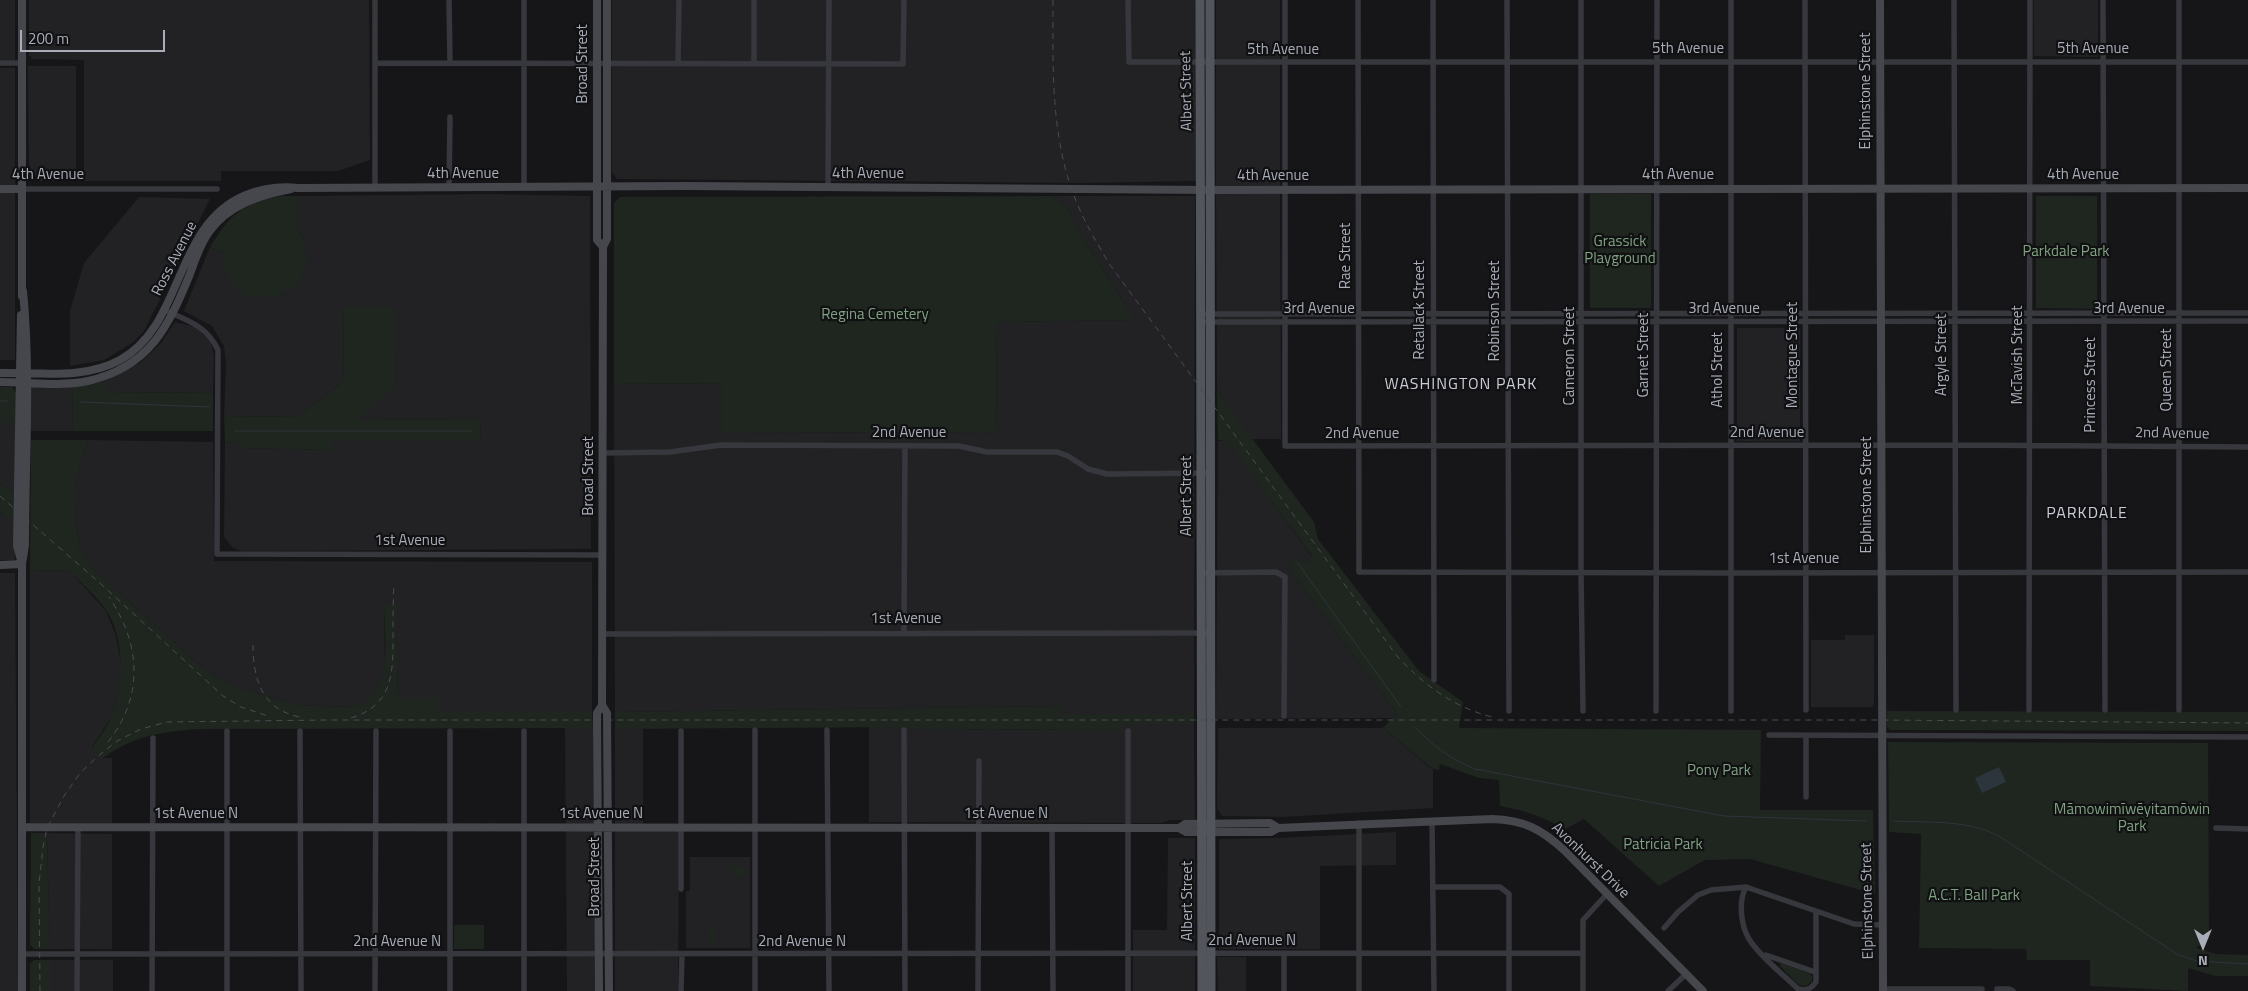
<!DOCTYPE html>
<meta charset="utf-8">
<style>
body{margin:0}
#map{position:relative;width:2248px;height:991px;overflow:hidden;background:#161618;font-family:"Titillium Web",sans-serif}
canvas{display:block}
.north{position:absolute;left:2178px;top:921px;width:50px;height:50px;-webkit-text-stroke:4px #111113;paint-order:stroke;rotate:180deg;font-size:14px;font-weight:700;line-height:20px;text-align:center;color:#a8adb8}
.north::after{content:'';display:block;margin:auto;width:18px;height:22px;background:#a8adb8;clip-path:polygon(50% 0,100% 100%,50% 72%,0 100%)}
.scale{position:absolute;left:20px;top:30px;width:145px;height:22px;box-sizing:border-box;border:2px solid #a8adb8;border-top:0;padding-left:6px;font-size:15px;line-height:18px;white-space:nowrap;color:#a8adb8;-webkit-text-stroke:4px #111113;paint-order:stroke}
</style>
<div id="map">
<canvas width="2248" height="991"></canvas>
<div class="north">N</div>
<div class="scale">200 m</div>
</div>
<script>
const c = document.querySelector('canvas').getContext('2d');
c.lineJoin = 'round';
function fillPath(path, color) { c.fillStyle = color; c.fill(path, 'evenodd'); }
function stroke(path, color, width, dash) { c.strokeStyle = color; c.lineWidth = width; c.lineCap = dash ? 'butt' : 'round'; c.setLineDash(dash || []); c.stroke(path); }
function label(font, color, halo, rows, align = 'center') {
  c.font = font + ' "Titillium Web",sans-serif'; c.lineWidth = 4.5; c.setLineDash([]); c.textBaseline = 'middle'; c.strokeStyle = halo; c.fillStyle = color; for (const [text, x, y, turn = 0] of rows) {
    c.save(); c.translate(x, y); c.rotate((+turn || 0) * Math.PI / 180); c.textAlign = isNaN(turn) ? turn : align; if (halo) c.strokeText(text, 0, 0); c.fillText(text, 0, 0); c.restore();
  }
}
const built = new Path2D(`
 M0 0H15V60H0Z
 M29 0H369L370 160 338 171H221V181H84V60L31 59V56H29Z
 M612 0H1197V181L1079 183 617 179 612 172Z
 M1216 0H1280V186H1216Z
 M2034 0H2098V57L2034 56Z
 M28 66H76V181H29Z
 M0 68H15V360H0Z
 M1216 193H1280L1281 439H1252L1217 391Z
 M488 194 590 196 591 549 241 551 232 547 224 537 225 442 236 443 242 448 332 450V441H480L481 419 356 420 396 386 394 307H343L344 381 297 417 224 416 226 365 224 346 212 326 184 311 210 247 225 253 306 244 297 227V196Z
 M1052 196H1195L1194 714H1061V706L615 712 614 384 722 383V433L996 432 997 322 1135 320 1079 232 1067 206Z
 M139 197 210 199 144 331 132 343 104 360 70 366V311L84 263Z
 M175 322 196 327 211 342 214 357 213 393 107 392V380L141 362 161 343Z
 M1737 328H1800V441H1737Z
 M35 385 72 386 73 431H30L29 390Z
 M0 423H16L15 492 0 484Z
 M88 440 213 442 214 561 592 562V711H439L438 698H398L395 604 384 605 385 669 381 685 372 697 361 705 353 707 296 705 226 683 197 663 93 569 79 547 75 506V482Z
 M1227 440 1313 558 1305 563 1295 577 1397 713 1392 718 1216 719 1218 441Z
 M0 512 6 517H15V560H0Z
 M69 570 106 611 116 636 121 663V686L112 716 92 747 103 758H112V823H30V571Z
 M0 573H15L18 991H0Z
 M1845 635H1874V704L1872 707H1811V640H1845Z
 M1123 724H1194L1195 820H1171L1160 823 869 822V727H909L912 729 1123 730Z
 M565 728H593L595 991H567Z
 M643 728V830L679 831 678 991H615V729Z
 M1218 728H1383L1433 770V808L1283 817 1222 816 1217 808Z
 M1396 832V865L1320 866V949H1219V839L1280 838Z
 M42 833 112 834V949H50L47 840Z
 M1168 838H1195V991H1133V930H1167Z
 M690 857H750V948H686V891H690Z
 M1217 957H1246V991H1218Z
 M50 960H113V991H50Z`);
const green = new Path2D(`
 M1590 194H1651V308H1590Z
 M280 196H297V227L306 244 307 268 295 286 278 297H248L234 285 224 269 225 253 210 247C231 213 241 205 280 196Z
 M1052 196 1067 206 1079 232 1135 320 997 322 996 432 722 433 721 383 614 384V203L620 197Z
 M2036 196H2097V309L2036 308Z
 M343 307H395L396 386 357 420 481 419 480 441H333L332 450 242 448 236 443 225 442 224 416 297 417 344 381Z
 M107 380V392L213 393V431H73L72 386 93 384Z
 M0 387H12L16 393V423H0Z
 M1217 391 1314 522 1318 539 1419 671 1463 702 1459 728 1761 730 1760 810H1873L1875 894 1750 859 1705 860 1659 886 1584 819 1565 829C1544 817 1523 810 1500 806L1499 780 1479 778 1440 764 1439 770 1433 769 1383 728 1397 713 1295 577 1289 563 1300 557 1305 563 1313 557 1227 441 1218 440Z
 M31 440H88L75 482V506L79 547 93 569 197 663 226 683 296 705 353 707C396 694 384 639 384 604H396L398 698H439V711H592L593 728 200 729C161 732 135 735 103 758L92 748C99 737 108 726 112 715 124 684 125 639 106 610 96 596 81 583 69 570L30 571Z
 M0 484 15 492V517H6L0 512Z
 M1061 706V714H1194V724H1123V730L912 729 909 727 615 729V712Z
 M1887 711 2248 712V731L1890 730 1887 727Z
 M1888 742 2208 743 2209 939 2196 948 2216 954 2248 955V976H2215L2188 968V991L2090 986V960H2027L2026 949 1919 948 1921 834 1889 832Z
 M31 833H42L47 840 50 949H34L30 945Z
 M732 866 746 867 745 876 732 875Z
 M454 925H484V949H454Z
 M709 929H717L716 942H708Z
 M34 960H50V991H30V964Z
 M1781 963 1809 973 1812 976V981L1806 986 1799 985 1780 966Z`);
const water = new Path2D(`
 M1999 767 2006 782 1982 793 1975 778Z`);
const stream = new Path2D(`
 M0 401H7
 M81 402 209 407
 M235 431H472
 M1297 562 1401 707
 M1416 728C1434 747 1451 759 1475 769L1724 816 1866 821
 M1894 821C1931 823 1970 819 2002 838L2178 955 2197 961 2248 964`);
const street = new Path2D(`
 M375 0V188
 M449 0 450 63
 M1128 0 1129 62H2248
 M1285 0V446L1955 445 2248 447
 M1358 0 1359 572 1731 573 2248 572
 M1433 0 1434 680
 M1507 0 1509 711
 M1581 0V573L1583 711
 M1731 0V711
 M1805 0 1806 710
 M1954 0 1956 710
 M2103 0 2105 710
 M0 63H22
 M375 63 903 64 904 0
 M754 63V0
 M678 64 679 0
 M524 187V0
 M449 188 450 117
 M828 188 829 0
 M21 189H217
 M164 310C187 320 207 326 218 350L217 554 602 555
 M1201 314 2248 313
 M1201 322 2248 321
 M602 453 670 452 721 445 959 446 987 452H1057L1068 456 1088 469 1107 474 1210 473
 M1201 573 1276 572 1285 577 1284 716
 M904 632 905 446
 M602 634 1211 633
 M2029 710 2030 0
 M2179 710V0
 M1656 711 1657 0
 M755 730V991
 M827 730 829 991
 M904 730 905 991
 M227 731V991
 M300 731 301 991
 M450 731V991
 M1128 731V991
 M1769 735 2248 737
 M1806 797V736
 M1432 821 1434 991
 M1052 828 1053 991
 M2216 828 2248 829
 M1434 887H1500L1509 894V991
 M1746 887C1738 901 1741 926 1749 939 1760 957 1784 975 1798 989 1807 991 1811 989 1816 982V912
 M681 889V731
 M1664 928 1678 912 1698 895 1711 890 1746 887 1854 924 1883 925
 M22 954 1582 953
 M1766 955 1815 972
 M1883 989H1982
 M77 991 78 828
 M152 991 153 738
 M375 991 376 731
 M524 991V731
 M681 991 682 954
 M978 991 979 761
 M1284 991V954
 M1359 991V823
 M1583 991V920L1606 895
 M1668 991 1686 974
 M1997 991V989H2009L2013 991`);
const secondary = new Path2D(`
 M22 0V296
 M597 0V240L603 247
 M1880 0 1883 991
 M0 189H21
 M0 373C40 372 83 380 120 360 185 324 173 225 246 195 264 188 279 186 298 188L686 186 1210 190 2248 188
 M0 382C28 382 60 387 88 381 149 367 168 328 190 274 195 260 200 244 209 232 228 205 260 195 291 189
 M21 560 17 546 21 315
 M0 565 22 564
 M602 705 607 713 609 991
 M22 827 1165 828H1179L1185 824 1270 823 1278 828
 M1179 828 1186 832H1271L1278 828 1492 819C1524 820 1541 829 1564 850L1703 991
 M22 991V564L25 545C25 461 31 375 23 291
 M599 991 597 720V713L602 705 603 247 607 239V0`);
const primary = new Path2D(`
 M1200 0 1202 991
 M1210 0 1211 991`);
const rail = new Path2D(`
 M1053 0C1053 70 1050 142 1079 208 1087 227 1098 244 1108 262L1397 656C1424 685 1453 707 1492 717
 M0 496 101 584 223 696 241 707 271 717
 M253 645C253 679 262 710 300 717
 M351 718C393 705 393 674 393 637 393 619 393 601 394 583
 M108 742C144 697 141 644 109 597
 M40 991 39 884 43 847 47 828 64 796 80 773 97 757 117 741 141 729 167 722 326 720H1881L2248 723`);
const streetNames = [
 ["5th Avenue",1688,49],
 ["5th Avenue",2093,49],
 ["5th Avenue",1283,50],
 ["Broad Street",583,64,-90],
 ["Albert Street",1187,91,-91],
 ["Elphinstone Street",1866,91,-90],
 ["4th Avenue",463,174],
 ["4th Avenue",868,174],
 ["4th Avenue",48,175],
 ["4th Avenue",1678,175],
 ["4th Avenue",2083,175],
 ["4th Avenue",1273,176],
 ["Rae Street",1346,256,-90],
 ["Ross Avenue",175,259,-63],
 ["3rd Avenue",1319,309],
 ["3rd Avenue",1724,309],
 ["3rd Avenue",2129,309],
 ["Retallack Street",1420,310,-90],
 ["Robinson Street",1495,311,-90],
 ["Garnet Street",1644,355,-90],
 ["Montague Street",1793,355,-90],
 ["Argyle Street",1942,355,-90],
 ["McTavish Street",2018,355,-90],
 ["Cameron Street",1570,356,-90],
 ["Athol Street",1718,370,-90],
 ["Queen Street",2167,370,-90],
 ["Princess Street",2091,385,-90],
 ["2nd Avenue",909,433],
 ["2nd Avenue",1767,433],
 ["2nd Avenue",1362,434],
 ["2nd Avenue",2172,434,1],
 ["Broad Street",589,476,-90],
 ["Elphinstone Street",1867,495,-90],
 ["Albert Street",1187,496,-90],
 ["1st Avenue",410,541],
 ["1st Avenue",1804,559],
 ["1st Avenue",906,619],
 ["1st Avenue N",196,814],
 ["1st Avenue N",601,814],
 ["1st Avenue N",1006,814],
 ["Avonhurst Drive",1590,861,44],
 ["Broad Street",595,877,-90],
 ["Albert Street",1188,901,-90],
 ["Elphinstone Street",1868,901,-91],
 ["2nd Avenue N",1252,941],
 ["2nd Avenue N",397,942],
 ["2nd Avenue N",802,942]
];
const parkNames = [
 ["Grassick",1620,242],
 ["Playground",1620,259],
 ["Parkdale Park",2066,252],
 ["Regina Cemetery",875,315],
 ["Pony Park",1719,771],
 ["Māmowimīwēyitamōwin",2132,810],
 ["Park",2132,827],
 ["Patricia Park",1663,845],
 ["A.C.T. Ball Park",1974,896]
];
const neighbourhoodNames = [
 ["WASHINGTON PARK",1461,385],
 ["PARKDALE",2087,514]
];
fillPath(built, '#222225');
fillPath(green, '#1e261f');
fillPath(water, '#2c353c');
stroke(stream, '#2c353c', 1);
stroke(street, '#37383d', 5.5);
stroke(secondary, '#45474d', 8);
stroke(primary, '#53555c', 9);
stroke(rail, '#4a4c52', 1, [6, 5]);
label('15px', '#a8adb8', '#111113', streetNames);
label('15px', '#7fa381', '#111113', parkNames);
c.letterSpacing = '1px';
label('16px', '#c9ccd4', '#111113', neighbourhoodNames);
c.letterSpacing = '0px';
</script>
